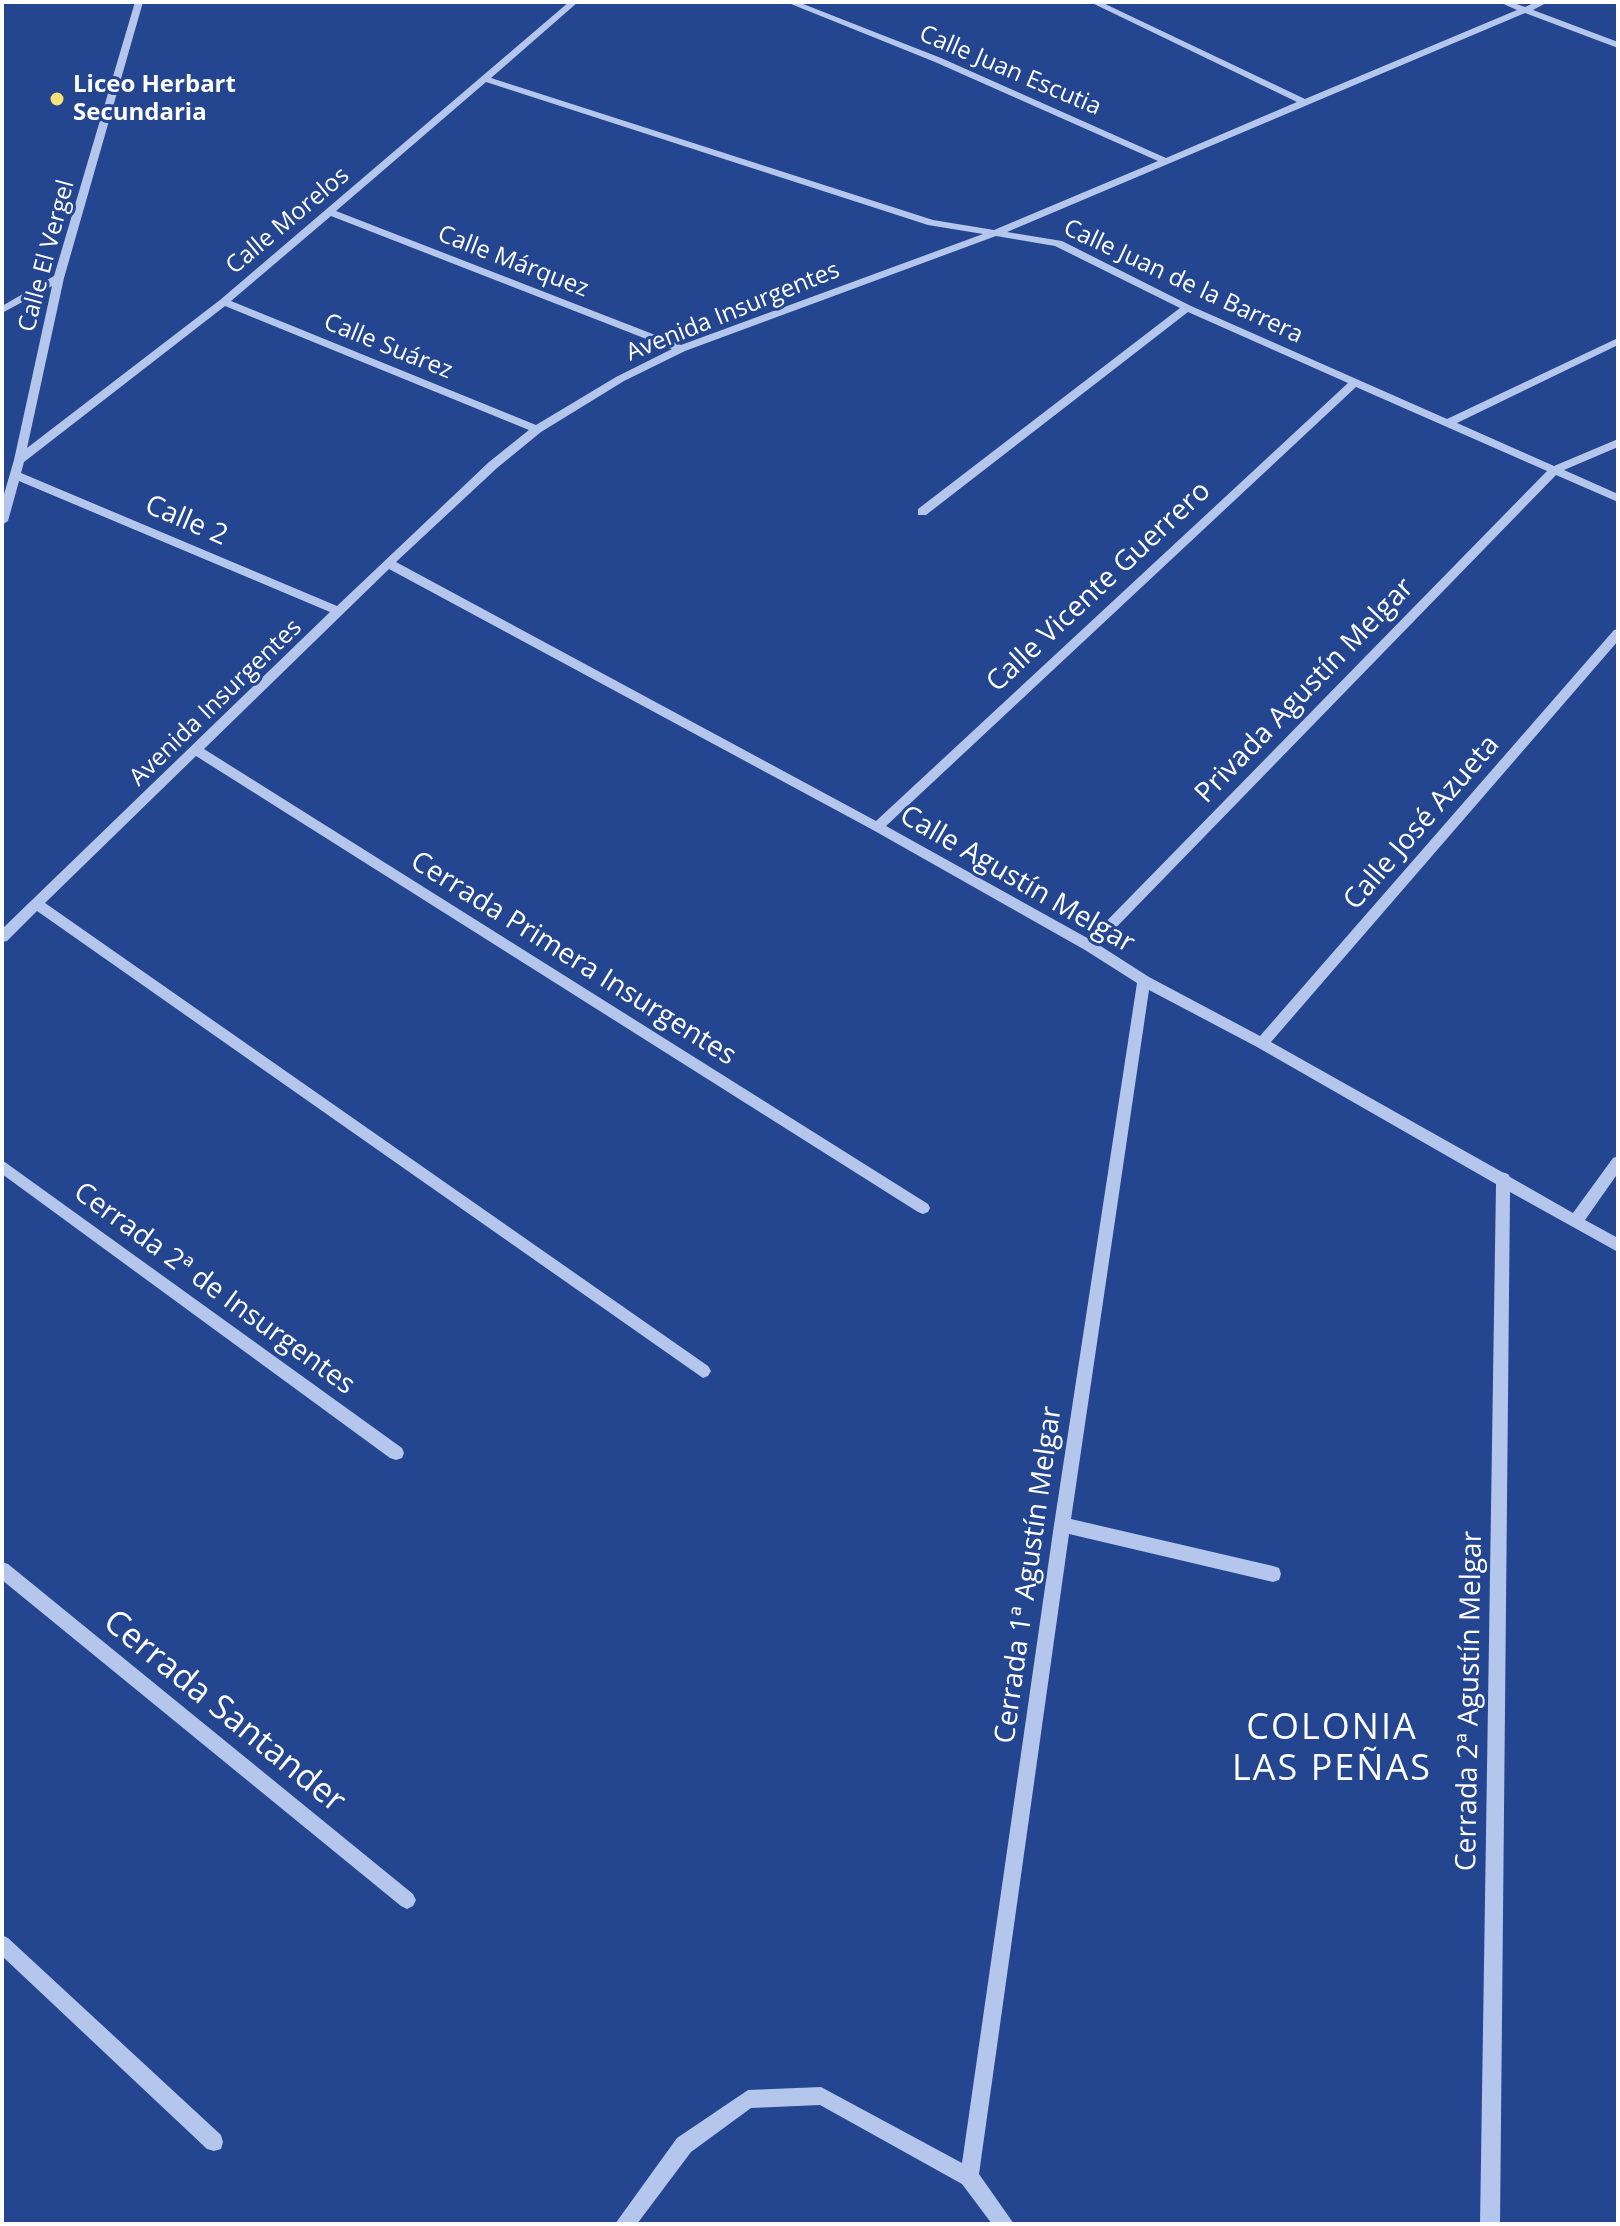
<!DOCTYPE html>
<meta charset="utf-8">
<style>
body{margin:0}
#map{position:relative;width:1620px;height:2226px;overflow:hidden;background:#244590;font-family:"Open Sans",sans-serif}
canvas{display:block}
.frame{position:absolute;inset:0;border:4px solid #fff;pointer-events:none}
</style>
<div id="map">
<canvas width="1620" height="2226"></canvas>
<div class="frame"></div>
</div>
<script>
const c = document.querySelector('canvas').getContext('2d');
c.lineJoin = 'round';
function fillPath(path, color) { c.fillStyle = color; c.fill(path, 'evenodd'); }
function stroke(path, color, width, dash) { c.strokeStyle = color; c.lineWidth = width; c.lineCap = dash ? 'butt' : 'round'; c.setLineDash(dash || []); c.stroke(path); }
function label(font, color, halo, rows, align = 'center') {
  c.font = font + ' "Open Sans",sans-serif'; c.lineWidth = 6; c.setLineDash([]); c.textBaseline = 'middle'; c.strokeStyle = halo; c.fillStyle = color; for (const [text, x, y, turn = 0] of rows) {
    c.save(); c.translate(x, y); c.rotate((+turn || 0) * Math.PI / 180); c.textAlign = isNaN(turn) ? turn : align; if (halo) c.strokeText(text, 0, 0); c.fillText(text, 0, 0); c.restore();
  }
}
const minor = new Path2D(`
 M135 2H143L64 278 27 448 220 300 569 2H578L491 78 933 220 994 230 1158 161 935 62 786 2H798L941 58 1166 158 1297 102 1090 2H1101L1305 99 1517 10 1499 2H1511L1525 7 1536 2H1548L1533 10 1618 42V48L1525 13 1007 232 1062 241 1191 306 1447 419 1618 338V345L1457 423 1554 466 1618 439V447L1564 470 1618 494V502L1556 475 1099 945 1149 977 1260 1036 1614 630 1618 629V641L1271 1042 1502 1172 1508 1174 1510 1177 1573 1213 1613 1158 1618 1156V1173L1585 1220 1618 1238V1252L1510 1192 1500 2224H1480L1496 1184 1257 1047 1149 990 1071 1519 1273 1566 1279 1568 1281 1574 1279 1580 1273 1582 1069 1534 979 2174 1014 2224H992L962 2184 820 2105 751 2108 691 2152 637 2224H615L677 2138 748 2090 821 2087 962 2163 1054 1525 1137 983 1085 950 873 830 389 569 204 749 928 1204 930 1208 928 1212 923 1214 918 1212 196 756 45 903 708 1366 711 1371 708 1376 703 1378 37 911 7 941 2 942V929L330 612 19 481 8 521 2 525V501L14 460 52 286 2 313V306L54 276ZM486 82 928 225 983 234 681 345 336 211ZM331 216 672 349 616 377 536 425 231 301ZM996 236 1055 246 1180 308 918 509V515H926L1188 312 1348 383 876 821 396 562 497 468 541 432 624 381 685 351ZM225 306 529 430 489 462 337 606 21 473 24 462ZM1356 387 1547 471 1089 939 886 826Z
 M2 1160 402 1448 404 1453 402 1458 396 1460 390 1458 2 1174Z
 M2 1562 8 1564 413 1894 416 1900 413 1906 407 1909 401 1906 2 1580Z
 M2 1935 8 1938 221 2135 223 2142 221 2149 214 2151 207 2149 2 1956Z`);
const markers = [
 [57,99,8,"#f7e278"]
];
const farStreetnames = [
 ["Calle Juan Escutia",1010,71,23],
 ["Calle Morelos",288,221,-40],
 ["Calle El Vergel",47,256,-75],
 ["Calle Márquez",513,262,21],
 ["Calle Juan de la Barrera",1183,282,25],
 ["Avenida Insurgentes",733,312,-22],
 ["Calle Suárez",388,347,22],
 ["Avenida Insurgentes",216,703,-44]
];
const farPoinames = [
 ["Liceo Herbart",73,85],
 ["Secundaria",73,113]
];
const streetNames = [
 ["Calle 2",186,521,23],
 ["Calle Vicente Guerrero",1099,587,-43],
 ["Privada Agustín Melgar",1305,691,-46],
 ["Calle José Azueta",1422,823,-49],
 ["Calle Agustín Melgar",1017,880,30],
 ["Cerrada Primera Insurgentes",573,959,32],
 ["Cerrada 2ª de Insurgentes",214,1289,36],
 ["Cerrada 1ª Agustín Melgar",1029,1575,-82],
 ["Cerrada 2ª Agustín Melgar",1470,1701,-89]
];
const nearStreetnames = [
 ["Cerrada Santander",224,1712,39]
];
const nearNeighbourhoodnames = [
 ["COLONIA",1332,1729],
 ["LAS PEÑAS",1332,1770]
];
fillPath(minor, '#b5c6ec');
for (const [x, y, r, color] of markers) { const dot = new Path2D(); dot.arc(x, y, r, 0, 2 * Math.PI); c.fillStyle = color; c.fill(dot); stroke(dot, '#244590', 3); }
label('24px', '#fff', '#244590', farStreetnames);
label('bold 24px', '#fff', '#244590', farPoinames, 'left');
label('28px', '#fff', '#244590', streetNames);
label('34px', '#fff', '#244590', nearStreetnames);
c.letterSpacing = '2px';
label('36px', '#fff', '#244590', nearNeighbourhoodnames);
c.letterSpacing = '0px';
</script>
